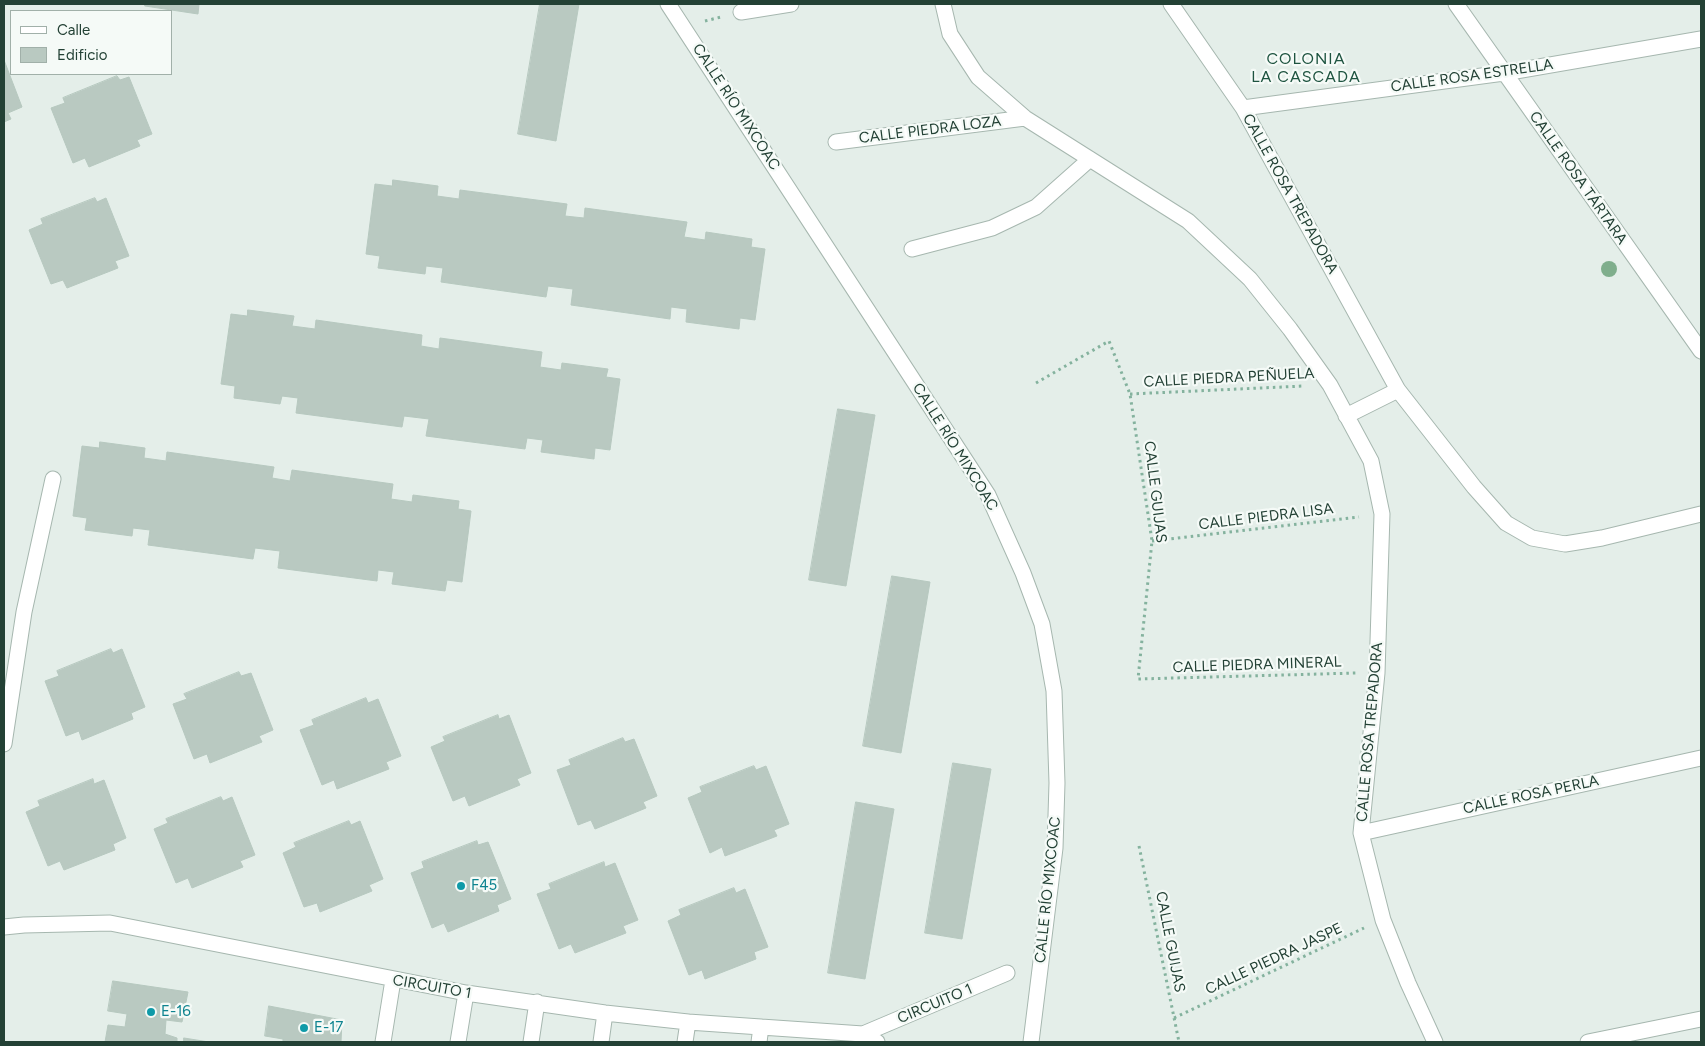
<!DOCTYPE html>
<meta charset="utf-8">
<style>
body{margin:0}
#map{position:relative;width:1705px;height:1046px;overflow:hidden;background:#e4eee9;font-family:Figtree,sans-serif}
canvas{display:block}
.frame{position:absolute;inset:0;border:5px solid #234135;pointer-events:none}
.legend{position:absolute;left:10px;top:10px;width:162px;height:65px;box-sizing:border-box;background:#f5faf7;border:1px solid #a1b0a9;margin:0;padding:6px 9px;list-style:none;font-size:15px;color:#234135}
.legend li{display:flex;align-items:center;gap:10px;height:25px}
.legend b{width:25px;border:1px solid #a1b0a9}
</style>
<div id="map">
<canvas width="1705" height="1046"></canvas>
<div class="frame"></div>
<ul class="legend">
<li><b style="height:6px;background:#fff"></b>Calle</li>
<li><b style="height:14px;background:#b9c9c1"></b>Edificio</li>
</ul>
</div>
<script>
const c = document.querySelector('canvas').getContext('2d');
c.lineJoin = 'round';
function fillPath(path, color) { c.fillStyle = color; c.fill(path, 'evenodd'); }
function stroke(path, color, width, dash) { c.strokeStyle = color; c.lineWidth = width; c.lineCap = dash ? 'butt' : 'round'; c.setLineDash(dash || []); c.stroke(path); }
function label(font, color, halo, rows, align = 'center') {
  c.font = font + ' Figtree,sans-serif'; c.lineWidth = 4.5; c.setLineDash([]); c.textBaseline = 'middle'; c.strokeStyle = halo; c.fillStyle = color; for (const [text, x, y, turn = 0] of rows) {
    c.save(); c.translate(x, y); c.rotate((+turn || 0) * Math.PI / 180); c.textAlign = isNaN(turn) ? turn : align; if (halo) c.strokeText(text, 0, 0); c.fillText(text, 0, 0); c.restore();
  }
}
const building = new Path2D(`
 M145 4H199L198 14 145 6Z
 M540 4H579L556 141 518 134Z
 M4 60 22 107 8 113 11 119 4 122Z
 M117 76 120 80 129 77 152 134 137 140 140 146 89 167 85 158 73 163 51 108 65 103 63 98Z
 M393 180 438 186 437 196 459 199 460 190 567 204 565 216 584 218 585 208 687 222 684 237 705 240 706 232 752 239 751 247 765 249 755 320 740 318 739 329 686 322 687 309 671 307 670 319 571 305 573 289 548 286 546 297 441 282 443 268 426 266 425 274 378 268 380 256 366 254 375 184 392 186Z
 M95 198 97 202 106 198 129 256 115 261 118 268 67 288 63 280 51 284 29 230 43 224 41 219Z
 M248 310 294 316 292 326 315 329 316 320 422 335 421 346 439 349 440 338 542 352 540 367 561 370 562 363 608 369 606 377 620 379 610 450 595 448 594 459 541 452 543 440 527 438 525 449 426 436 429 419 404 416 402 427 296 413 298 398 282 396 280 404 234 398 235 386 221 384 231 314 247 316Z
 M838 409 875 415 846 586 809 580Z
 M100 442 145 448 144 458 166 461 167 452 274 467 272 478 290 481 292 470 393 484 391 499 412 502 413 495 459 501 458 509 471 511 462 582 447 580 445 591 392 584 394 572 378 570 377 581 278 568 280 551 255 548 253 559 148 545 150 530 133 528 132 536 85 530 87 518 73 516 82 446 99 448Z
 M892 576 930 582 901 753 863 746Z
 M111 649 113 653 122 649 145 707 131 713 133 719 82 740 79 731 66 736 45 681 59 676 57 671Z
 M239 672 241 676 251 673 273 730 259 736 262 742 210 763 207 754 194 759 173 704 187 699 184 694Z
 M366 698 368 703 378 699 401 756 386 762 389 769 337 789 334 780 322 785 300 730 314 725 312 720Z
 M498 715 499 719 509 715 531 773 517 779 520 785 469 806 465 796 453 801 431 747 445 741 443 737Z
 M623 738 625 742 634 739 657 796 643 802 646 808 595 829 591 820 578 825 557 770 571 765 569 760Z
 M953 763 991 769 962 939 925 933Z
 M754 766 756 770 766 766 789 824 774 830 777 836 725 856 722 847 710 853 688 798 702 792 700 787Z
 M93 779 94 784 104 780 126 838 113 844 115 850 64 870 60 861 48 866 26 812 40 806 38 801Z
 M221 797 223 801 232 797 255 855 240 861 243 867 192 888 188 878 176 883 154 829 168 823 166 819Z
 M856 802 894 809 865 979 828 973Z
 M349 821 351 825 360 821 383 879 369 885 372 891 320 912 317 903 304 907 283 853 296 847 294 843Z
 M477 841 478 845 488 842 511 899 497 905 499 911 448 932 444 923 432 928 411 873 424 868 422 862Z
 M604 862 605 867 615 863 638 920 623 926 626 933 575 953 571 944 559 949 537 894 551 889 549 884Z
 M734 888 736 893 745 889 768 947 754 952 756 959 705 979 702 970 689 975 668 921 681 915 679 910Z
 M113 981 188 992 182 1022 166 1020 165 1034 177 1038V1042H105L108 1025 125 1027 127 1014 108 1011Z
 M269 1006 342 1020 341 1042H283V1039L265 1036Z
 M184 1038 209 1042H184Z`);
const path = new Path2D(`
 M705 21 721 17
 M1036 383 1109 341 1130 394 1152 541 1138 679 1356 673
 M1130 394 1304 386
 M1152 541 1359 517
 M1139 846 1179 1042
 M1174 1018 1364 928`);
const minor = new Path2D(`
 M668 4 988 495 1023 573 1042 624 1054 691 1057 783 1055 848 1031 1042
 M943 4 950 34 978 77 1025 118 1188 221 1250 279 1290 329 1330 385 1371 461 1382 514 1377 673 1361 833 1383 920 1408 983 1435 1042
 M1171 4 1243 108 1398 390 1474 487 1506 523 1532 538 1565 544 1602 538 1701 514
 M1456 4 1701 351
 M741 12 791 4
 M1243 108 1504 73 1701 39
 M836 142 1025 118
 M912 249 992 228 1036 207 1090 159
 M1346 416 1398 390
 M4 744 24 612 53 479
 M1361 833 1701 758
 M4 927 24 925 110 923 466 993 605 1013 688 1022 863 1034 877 1042
 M863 1034 1007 973
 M383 1042 393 980
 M458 1042 466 993
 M531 1042 537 1002
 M601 1042 605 1013
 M685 1042 688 1022
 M759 1042 761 1027
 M1588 1042 1701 1019`);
const trees = [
 [1609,269]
];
const markers = [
 [461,886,5,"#0f9aa8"],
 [151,1012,5,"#0f9aa8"],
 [304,1028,5,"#0f9aa8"]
];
const streetNames = [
 ["CALLE ROSA ESTRELLA",1472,76,-8],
 ["CALLE RÍO MIXCOAC",736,107,57],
 ["CALLE PIEDRA LOZA",930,130,-7],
 ["CALLE ROSA TÁRTARA",1578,178,55],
 ["CALLE ROSA TREPADORA",1290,194,61],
 ["CALLE PIEDRA PEÑUELA",1229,378,-3],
 ["CALLE RÍO MIXCOAC",955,447,58],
 ["CALLE GUIJAS",1155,492,83],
 ["CALLE PIEDRA LISA",1266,517,-7],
 ["CALLE PIEDRA MINERAL",1257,665,-2],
 ["CALLE ROSA TREPADORA",1370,732,-85],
 ["CALLE ROSA PERLA",1531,795,-12],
 ["CALLE RÍO MIXCOAC",1048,890,-84],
 ["CALLE GUIJAS",1170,942,79],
 ["CALLE PIEDRA JASPE",1274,959,-25],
 ["CIRCUITO 1",432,987,10],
 ["CIRCUITO 1",935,1004,-23]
];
const cultureNames = [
 ["F45",471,886],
 ["E-16",161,1012],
 ["E-17",314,1028]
];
const neighbourhoodNames = [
 ["COLONIA",1306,59],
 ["LA CASCADA",1306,77]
];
fillPath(building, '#b9c9c1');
stroke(building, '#b6c8bf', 1);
stroke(minor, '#a6b7af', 17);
stroke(path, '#84b29e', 3, [2.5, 4]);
stroke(minor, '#fff', 15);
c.fillStyle = '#7fae8c';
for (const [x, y] of trees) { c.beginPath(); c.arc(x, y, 8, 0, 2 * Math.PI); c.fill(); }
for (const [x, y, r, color] of markers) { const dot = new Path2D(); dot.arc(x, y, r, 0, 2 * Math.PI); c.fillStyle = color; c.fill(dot); stroke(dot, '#f5faf7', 2); }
label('15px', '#234135', '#f5faf7', streetNames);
label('15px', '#0d838f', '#f5faf7', cultureNames, 'left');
c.letterSpacing = '1px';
label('16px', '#1e5440', '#f5faf7', neighbourhoodNames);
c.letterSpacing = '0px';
</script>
